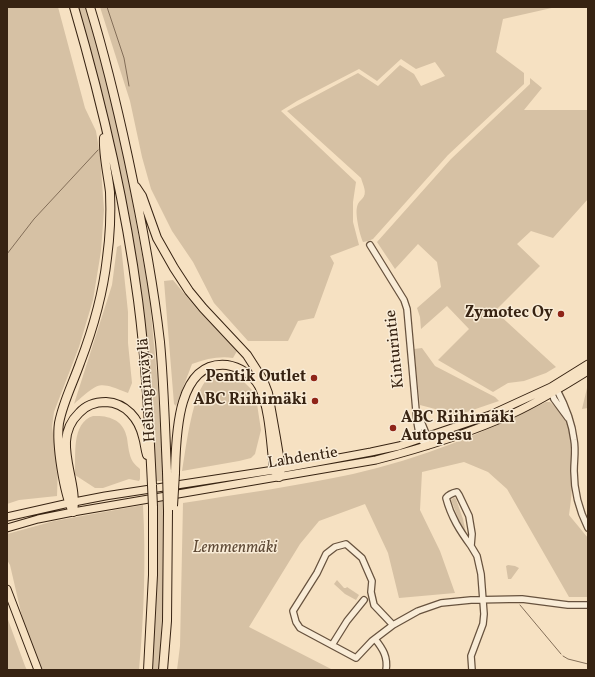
<!DOCTYPE html>
<meta charset="utf-8">
<style>
body{margin:0}
#map{position:relative;width:595px;height:677px;overflow:hidden;background:#f6e1c2;font-family:Vollkorn,serif}
canvas{display:block}
.frame{position:absolute;inset:0;border:8px solid #372312;pointer-events:none}
</style>
<div id="map">
<canvas width="595" height="677"></canvas>
<div class="frame"></div>
</div>
<script>
const c = document.querySelector('canvas').getContext('2d');
c.lineJoin = 'round';
function fillPath(path, color) { c.fillStyle = color; c.fill(path, 'evenodd'); }
function stroke(path, color, width, dash) { c.strokeStyle = color; c.lineWidth = width; c.lineCap = dash ? 'butt' : 'round'; c.setLineDash(dash || []); c.stroke(path); }
function label(font, color, halo, rows, align = 'center') {
  c.font = font + ' Vollkorn,serif'; c.lineWidth = 3; c.setLineDash([]); c.textBaseline = 'middle'; c.strokeStyle = halo; c.fillStyle = color; for (const [text, x, y, turn = 0] of rows) {
    c.save(); c.translate(x, y); c.rotate((+turn || 0) * Math.PI / 180); c.textAlign = isNaN(turn) ? turn : align; if (halo) c.strokeText(text, 0, 0); c.fillText(text, 0, 0); c.restore();
  }
}
const green = new Path2D(`
 M7 7H58L85 108 96 131 100 155 104 210 101 251 93 300 79 347 54 412 52 427 58 465 57 496 19 500 7 504Z
 M78 7H87V9L116 118 129 183 149 293 158 386 163 481H155L151 387 141 294Z
 M100 7H556L503 19 496 52 524 73V84L448 155 373 239 368 241 363 242C360 235 355 215 357 207 358 203 359 202 362 199 368 193 363 185 361 178L287 111 358 73 378 86 400 65 414 74 421 86 445 76 435 62 416 69 401 59 377 81 359 69 297 101 281 111 356 182 353 202V222L359 245 330 256 334 263 314 318 298 321 288 341H248L214 303 193 262 172 231 151 189 142 157 130 101Z
 M530 78 542 88 524 110H588V199L553 238 531 231 517 244 540 266 495 311 556 367 546 373 524 381 508 383 493 392 438 360 469 329 447 306 421 329 420 317 417 308 441 287 437 262 418 244 395 269 377 242 451 159 530 84Z
 M121 245 128 312V343L132 383 128 393C97 381 100 382 74 404L112 285 117 247Z
 M173 280 197 309 237 351 233 358C219 356 206 359 192 364L176 406 174 404 164 281Z
 M422 348 435 366 495 397 499 401 458 415 420 405 414 349Z
 M221 374 231 375 240 378 252 390 257 404 261 430 255 454 251 458 239 461 182 471C186 450 192 390 209 378 213 375 217 374 221 374Z
 M588 384V408L582 409Z
 M546 402H550C556 407 562 413 566 421 576 443 573 491 569 515L588 538V597H569L507 489 488 472 464 462 422 472 420 510 440 551 455 593 399 598 388 553 365 504 319 521 300 544 249 627 333 670H177L180 646 183 503C240 494 297 486 353 474 420 459 484 433 546 402Z
 M93 416C109 415 124 420 127 438 128 445 129 456 133 462 135 465 138 467 140 469V479L139 481 129 479 103 488H95L75 475C76 456 71 423 93 416Z
 M454 497 456 499 463 519 466 533 462 528 451 500Z
 M163 501C167 557 162 614 159 670H151L156 609V502Z
 M143 505C146 560 144 615 139 670H42L23 621 10 565 7 560V534L54 521Z
 M508 565 515 566 519 568 511 579H508L506 566Z
 M337 580 344 588H346L347 587 359 595 356 600 345 594 334 584Z
 M7 617 25 666 27 670H7Z`);
const stream = new Path2D(`
 M107 7 124 58 129 86
 M7 254 34 219 98 150
 M520 605 561 654
 M563 656 568 659 588 664`);
const minor = new Path2D(`
 M370 245 404 300 407 309 417 422 420 439 427 446
 M555 389 557 390C565 405 572 423 574 440 576 450 574 460 574 471 574 491 579 510 588 528
 M551 391 554 399 568 418
 M418 414 427 436V446
 M471 546C460 531 451 517 446 498 449 494 452 493 457 492L459 495 469 516 472 534 471 546 477 556 481 574 484 614 483 624 471 656 472 670
 M393 625 374 605 371 592 372 581 362 558 346 544 335 547 326 554 317 573 293 611 296 622 300 628 356 658 372 641 393 625 418 611 441 603 471 600 522 599 568 605H588
 M375 639C383 649 388 657 386 670
 M332 645 347 621 364 600`);
const major = new Path2D(`
 M7 517 69 503 105 496 274 470 371 452 399 446 490 415 551 387 588 364
 M7 528 38 519 73 512 376 460C423 448 470 433 514 413 540 401 564 386 588 371
 M7 589 38 670`);
const highway = new Path2D(`
 M74 7C102 103 125 201 138 300 146 361 149 423 152 485
 M90 7C105 56 117 106 128 157 141 218 153 280 160 342 164 385 165 429 167 472
 M136 187 142 196 157 238 174 268 189 291 203 308 247 355 263 380 268 393 276 438 281 468 279 477
 M175 473C176 439 176 360 227 365 239 367 253 375 259 386 270 408 271 445 274 470L279 477
 M73 512C64 493 56 444 59 423 63 402 73 383 80 363 93 329 103 294 107 258 110 236 111 214 110 192 108 175 103 154 104 138
 M73 512C79 479 50 441 79 413 86 405 96 402 106 402 126 403 139 419 143 437 145 443 145 449 147 455
 M148 670 153 575V507
 M163 670 167 621 168 511`);
const highwayBridge = new Path2D(`
 M167 472 168 511
 M152 485 153 507
 M173 506 175 473`);
const markers = [
 [561,314,4,"#8f2418"],
 [314,378,4,"#8f2418"],
 [315,401,4,"#8f2418"],
 [393,428,4,"#8f2418"]
];
const poiNames = [
 ["Zymotec Oy",553,314],
 ["Pentik Outlet",306,378],
 ["ABC Riihimäki",307,401],
 ["ABC Riihimäki",401,419,"left"],
 ["Autopesu",401,437,"left"]
];
const streetNames = [
 ["Kinturintie",396,349,-96],
 ["Helsinginväylä",148,390,-94],
 ["Lahdentie",303,459,-9]
];
const parkNames = [
 ["Lemmenmäki",235,549]
];
fillPath(green, '#d6c1a4');
stroke(stream, '#836e58', 1);
stroke(minor, '#67523e', 8);
stroke(major, '#372312', 9);
stroke(highway, '#372312', 10);
stroke(minor, '#f9ecd7', 5.5);
stroke(major, '#f6e1c2', 7);
stroke(highway, '#f6e1c2', 8);
stroke(highwayBridge, '#372312', 10, []);
stroke(highwayBridge, '#f6e1c2', 8);
for (const [x, y, r, color] of markers) { const dot = new Path2D(); dot.arc(x, y, r, 0, 2 * Math.PI); c.fillStyle = color; c.fill(dot); stroke(dot, '#f9ecd7', 1.5); }
label('bold 16px', '#372312', '#f9ecd7', poiNames, 'right');
label('16px', '#372312', '#f9ecd7', streetNames);
label('italic 16px', '#5f4a36', '#f9ecd7', parkNames);
</script>
